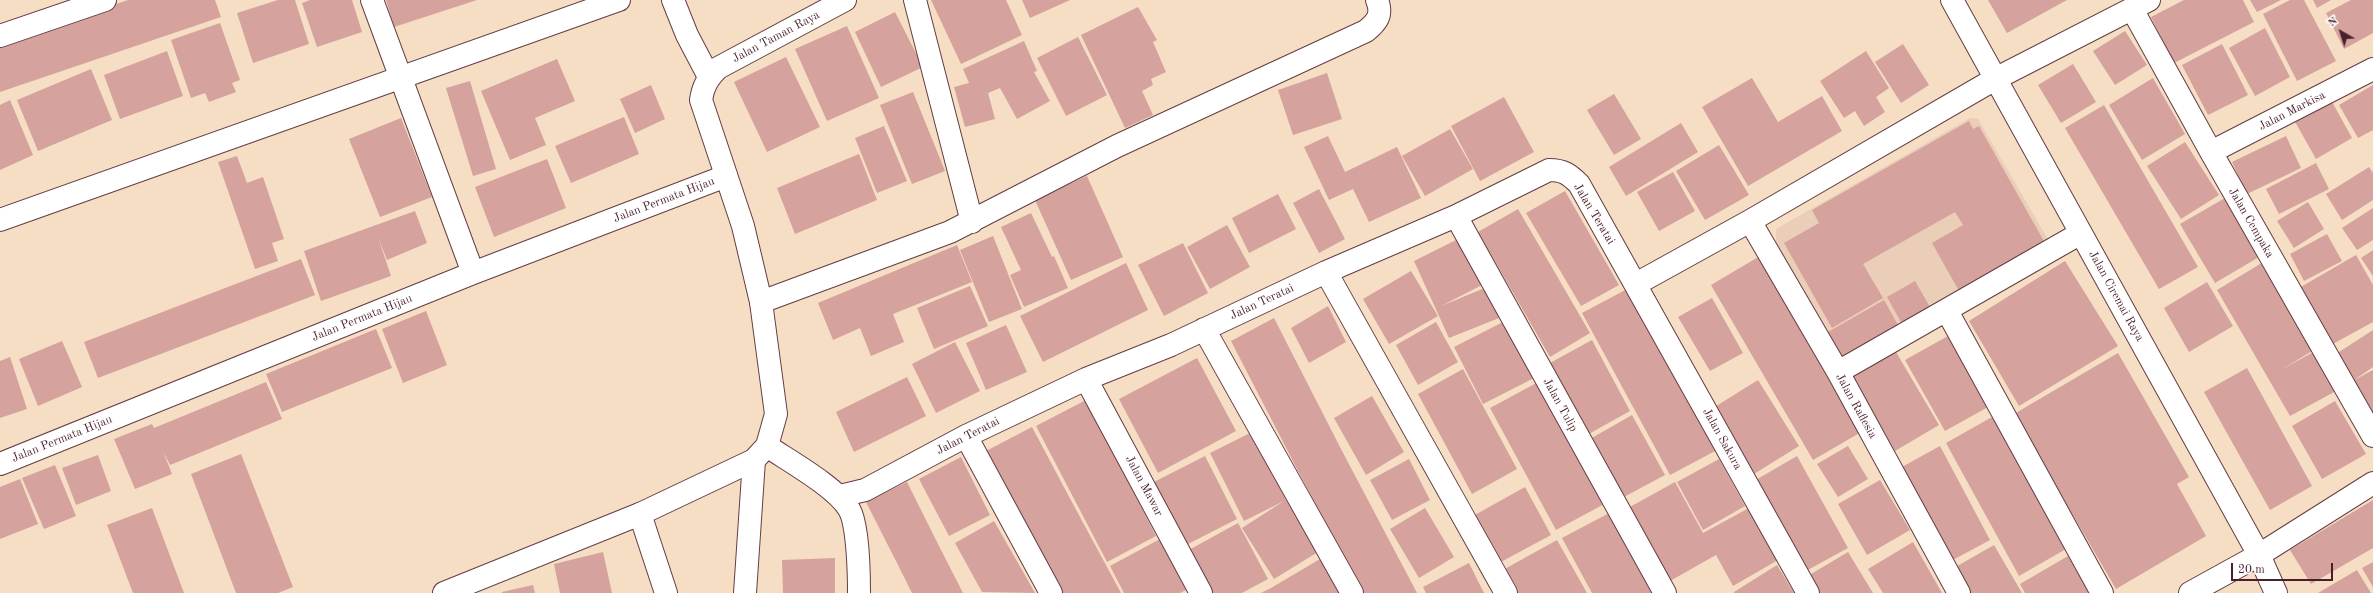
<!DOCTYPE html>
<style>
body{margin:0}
#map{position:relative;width:2373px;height:593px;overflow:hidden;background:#f5dec4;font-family:"Old Standard TT",serif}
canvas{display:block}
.north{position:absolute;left:2321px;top:12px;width:40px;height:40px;-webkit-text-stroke:3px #fff;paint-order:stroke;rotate:321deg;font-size:11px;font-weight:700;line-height:16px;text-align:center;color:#4a1f2b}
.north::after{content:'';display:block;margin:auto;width:14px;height:18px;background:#4a1f2b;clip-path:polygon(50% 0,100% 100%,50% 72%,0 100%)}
.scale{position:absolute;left:2231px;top:563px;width:102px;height:18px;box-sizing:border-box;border:2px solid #4a1f2b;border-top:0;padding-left:5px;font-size:12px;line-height:14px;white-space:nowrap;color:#4a1f2b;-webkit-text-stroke:3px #fff;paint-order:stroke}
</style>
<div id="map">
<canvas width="2373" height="593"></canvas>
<div class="north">N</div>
<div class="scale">20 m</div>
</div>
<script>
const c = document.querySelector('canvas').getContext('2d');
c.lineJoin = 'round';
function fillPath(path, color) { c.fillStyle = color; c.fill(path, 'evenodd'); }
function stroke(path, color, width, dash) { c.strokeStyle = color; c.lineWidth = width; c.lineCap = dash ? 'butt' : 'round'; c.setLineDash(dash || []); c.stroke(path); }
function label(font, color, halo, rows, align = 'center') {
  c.font = font + ' "Old Standard TT",serif'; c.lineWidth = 3.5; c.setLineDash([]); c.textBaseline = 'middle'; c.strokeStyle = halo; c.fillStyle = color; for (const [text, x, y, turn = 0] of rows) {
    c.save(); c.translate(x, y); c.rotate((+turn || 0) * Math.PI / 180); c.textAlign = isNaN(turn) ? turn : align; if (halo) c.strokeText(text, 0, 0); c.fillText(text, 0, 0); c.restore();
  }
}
const built = new Path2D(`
 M1970 118 1978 119 2050 243 1840 359 1776 244V229Z`);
const building = new Path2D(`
 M128 0H215L221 17 0 92V44Z
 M278 0H295L309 44 253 63 237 13Z
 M310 0H352L362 32 317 47 302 3Z
 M386 0H477L394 27Z
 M931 0H1006L1022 35 961 64Z
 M1022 0H1070L1030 18Z
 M1988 0H2067L2007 33Z
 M2184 0H2243L2254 22 2174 63 2151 17Z
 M2250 0H2281L2257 12Z
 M2290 0H2304L2336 61 2297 81 2263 14Z
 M2313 0H2331L2317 8Z
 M2351 0H2373V33L2344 49 2326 13Z
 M1138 7 1157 40 1153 42 1166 72 1151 79 1153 85 1142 91 1153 115 1125 128 1081 35Z
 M895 12 923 67 881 87 855 32Z
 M220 23 240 80 232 83 236 92 209 102 205 93 191 98 171 40Z
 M847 26 879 98 827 121 795 49Z
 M2265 28 2290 77 2255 96 2229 48Z
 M2125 31 2147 65 2115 85 2093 51Z
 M1078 37 1107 95 1066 116 1037 58Z
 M1024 41 1037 71 1034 72 1050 101 1017 119 1000 88 988 93 995 119 965 127 954 87 969 83 963 69Z
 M1903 44 1929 85 1901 103 1875 62Z
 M2222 44 2248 95 2208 115 2182 65Z
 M167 51 183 96 120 119 104 75Z
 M1866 51 1889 88 1876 97 1885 112 1864 126 1855 111 1844 118 1820 81Z
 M786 57 820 127 767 152 734 82Z
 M557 59 575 101 535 118 546 145 510 160 481 91Z
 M2073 64 2096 102 2061 123 2038 85Z
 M91 69 112 120 38 151 17 100Z
 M1327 73 1342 119 1293 135 1278 90Z
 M1752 78 1778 122 1822 96 1842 131 1748 186 1702 107Z
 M2153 78 2185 134 2142 160 2109 105Z
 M470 81 496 169 473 176 446 88Z
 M651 85 665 119 635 133 620 99Z
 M2373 85V130L2358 138 2339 105Z
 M913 92 945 171 912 184 880 105Z
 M1614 94 1641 139 1614 155 1587 110Z
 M1504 97 1534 152 1480 181 1451 126Z
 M10 100 33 155 0 170V105Z
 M2331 100 2352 138 2316 159 2294 120Z
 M2104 105 2198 267 2159 289 2065 128Z
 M624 117 639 154 571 183 555 146Z
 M401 118 432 197 380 217 349 139Z
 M1969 121 1973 129 1979 126 2045 243 1959 291 1932 243 1963 225 1955 212 1863 264 1883 298 1832 328 1784 243 1819 223 1812 210Z
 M1681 123 1698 152 1626 196 1609 167Z
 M884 126 907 181 877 193 855 138Z
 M1450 129 1473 169 1425 196 1402 156Z
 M1328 136 1345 172 1397 147 1421 198 1369 222 1353 189 1329 200 1304 147Z
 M2286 136 2301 168 2247 194 2232 162Z
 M2185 142 2219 195 2181 219 2147 166Z
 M1719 145 1749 195 1705 220 1676 171Z
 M859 154 877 200 795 234 777 188Z
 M237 156 247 183 263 177 284 239 272 243 278 261 255 269 218 162Z
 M547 159 566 208 494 237 475 187Z
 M2316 163 2329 189 2279 214 2266 189Z
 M2369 167 2373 173V200L2342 220 2326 194Z
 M1673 172 1695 211 1659 231 1637 192Z
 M1087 176 1123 257 1071 280 1035 200Z
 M1319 189 1345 239 1319 253 1293 203Z
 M1565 191 1619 285 1581 306 1526 213Z
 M1278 194 1296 229 1249 253 1232 218Z
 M2225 198 2259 257 2215 283 2180 224Z
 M2308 202 2324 229 2294 248 2277 221Z
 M2373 208V240L2357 250 2342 228Z
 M1518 209 1590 333 1550 357 1478 232Z
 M415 211 427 243 387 260 378 237 391 276 321 301 304 251Z
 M1031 213 1052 257 1054 256 1068 288 1024 307 1010 275 1021 270 1001 227Z
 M1227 225 1250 267 1210 289 1187 247Z
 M2327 234 2342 261 2304 281 2290 254Z
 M993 236 1022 309 989 322 960 250Z
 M1462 237 1484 284 1441 306 1492 285 1504 316 1449 338 1414 261Z
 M1183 243 1208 293 1164 316 1138 265Z
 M957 245 972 282 893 314 904 342 871 356 860 328 833 340 818 303Z
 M2373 250V276L2361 258Z
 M2356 255 2373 285V322L2331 345 2299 288Z
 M1760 256 1863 431 1813 460 1711 285Z
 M301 259 315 295 98 378 84 342Z
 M2065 261 2118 346 2019 406 1969 321Z
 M2265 261 2317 348 2281 370 2315 351 2336 391 2290 416 2217 290Z
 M1126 263 1148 310 1043 362 1020 316Z
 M1411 271 1438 316 1389 344 1363 299Z
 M1915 281 1930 307 1902 324 1887 297Z
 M2207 282 2233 326 2189 352 2164 308Z
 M970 286 988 326 934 349 917 308Z
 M1629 288 1717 450 1670 475 1582 313Z
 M1712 298 1743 353 1710 371 1678 317Z
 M1884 300 1898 325 1842 356 1828 332Z
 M1328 306 1346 342 1309 363 1291 328Z
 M426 311 447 365 403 383 382 329Z
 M1274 318 1341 449 1417 593H1363L1298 471 1231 341Z
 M1505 321 1534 378 1483 404 1454 347Z
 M1436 322 1458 362 1418 385 1396 345Z
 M1006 325 1027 372 986 390 966 343Z
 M376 329 392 368 282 412 266 374Z
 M2373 330V367L2354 380 2373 370V418L2336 354Z
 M1948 336 1988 407 1945 431 1905 360Z
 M1592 340 1630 411 1587 435 1548 364Z
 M62 341 82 387 38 406 19 359Z
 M955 342 980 391 936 413 912 364Z
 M1896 352 1939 425 1895 451 1852 377Z
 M2118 353 2189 477 2177 484 2206 536 2116 589 2014 414Z
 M10 357 27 409 0 418V361Z
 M1197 358 1236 431 1158 473 1119 399Z
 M2247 368 2312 486 2270 510 2204 392Z
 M1463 369 1517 469 1472 494 1418 394Z
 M907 377 926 416 854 452 836 412Z
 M1542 380 1608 502 1556 530 1490 408Z
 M1758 380 1799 446 1754 474 1713 408Z
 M266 382 282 419 170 465 163 451 172 474 135 489 114 439 152 424 154 428Z
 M1372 396 1404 452 1366 475 1334 418Z
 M1086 400 1156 536 1107 562 1036 426Z
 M2335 401 2366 454 2322 479 2292 426Z
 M1632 415 1665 475 1622 498 1590 439Z
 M1992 417 2066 549 2019 576 1946 443Z
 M1032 427 1066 491 1121 593H1062L1046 563 986 451Z
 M1252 432 1286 500 1318 552 1274 579 1242 528 1284 501 1244 521 1210 453Z
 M1848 446 1868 479 1838 497 1817 464Z
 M1940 446 1990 540 1951 561 1900 468Z
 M241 454 293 587 278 593H236L191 474Z
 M98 455 111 491 76 505 62 468Z
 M1205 456 1237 519 1184 546 1152 483Z
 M1797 456 1848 548 1804 572 1754 481Z
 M961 457 990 515 949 536 919 479Z
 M1409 459 1430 500 1392 520 1370 480Z
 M1719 459 1745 506 1703 530 1677 482Z
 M55 465 76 516 44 529 22 478Z
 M20 479 38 524 0 539V487Z
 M1880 480 1910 530 1867 555 1838 504Z
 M907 482 939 546 963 593H912L899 567 866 502Z
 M1675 482 1703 533 1749 508 1778 560 1733 586 1716 555 1670 581 1628 508Z
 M1525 487 1551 535 1499 563 1473 516Z
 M2373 500V548L2311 584 2290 550Z
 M152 508 184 593H133L107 525Z
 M1425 508 1454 557 1419 578 1390 529Z
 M1613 511 1657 593H1592L1562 538Z
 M994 521 1022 570 1035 593 982 592 955 543Z
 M1238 523 1268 579 1242 593H1210L1187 551Z
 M1160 539 1186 590 1180 593H1124L1110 566Z
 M1557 540 1587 593H1514L1501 571Z
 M1913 542 1942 593H1883L1868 569Z
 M1994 545 2022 593H1966L1952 569Z
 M603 552 612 593H560L554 564Z
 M1848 552 1873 593H1816L1806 577Z
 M2068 556 2091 593H2025L2020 584Z
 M835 558V593H783L782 560Z
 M1320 559 1339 593H1261L1271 588Z
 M2373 562V587L2362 568Z
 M1469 563 1484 593H1426L1423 587Z
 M1777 565 1794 593H1734V592Z
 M2357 570 2371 593H2318Z
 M533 585 535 593H502V592Z`);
const minor = new Path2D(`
 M372 0 473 273
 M673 0 687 35 709 77
 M915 0 972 222
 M1952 0 2259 555 2276 593
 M2132 9 2211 152 2373 436
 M0 36 105 0
 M2211 152 2373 69
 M1456 216 1665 593
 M0 220 619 0
 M1750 221 1838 372 1959 593
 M1326 272 1506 593
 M1636 284 1750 221 1995 79 2149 0
 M761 302 950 232 1117 146 1366 31C1377 22 1383 15 1377 0
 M1947 311 2102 593
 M1204 329 1352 593
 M1838 372 2081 233
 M1086 379 1201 593
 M966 436 1051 593
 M767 446C789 461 836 487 849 509 858 524 859 574 859 593
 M0 464 473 273 726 176
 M840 496 865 490 966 436 1086 379 1171 345 1326 272 1456 216 1549 170C1563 170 1569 174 1579 184L1808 593
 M640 514 666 593
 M745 593 754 460
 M2190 593 2259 555 2373 483`);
const tertiary = new Path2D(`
 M444 593 640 514 754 460 767 446 776 414 761 302 743 226 701 100C703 86 708 78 718 68L845 0`);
const streetNames = [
 ["Jalan Taman Raya",776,37,-28],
 ["Jalan Markisa",2292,111,-27],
 ["Jalan Permata Hijau",664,200,-21],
 ["Jalan Teratai",1594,214,59],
 ["Jalan Cempaka",2251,223,60],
 ["Jalan Ciremai Raya",2116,296,61],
 ["Jalan Teratai",1262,302,-25],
 ["Jalan Permata Hijau",362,318,-22],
 ["Jalan Tulip",1560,405,61],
 ["Jalan Raflesia",1856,406,61],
 ["Jalan Teratai",968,436,-27],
 ["Jalan Permata Hijau",62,439,-22],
 ["Jalan Sakura",1722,439,61],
 ["Jalan Mawar",1144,486,62]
];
fillPath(built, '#eaceb7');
fillPath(building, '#d5a29d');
stroke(minor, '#643c42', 24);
stroke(tertiary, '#643c42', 24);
stroke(minor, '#fff', 22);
stroke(tertiary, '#fff', 22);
label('12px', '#4a1f2b', '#fff', streetNames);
</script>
